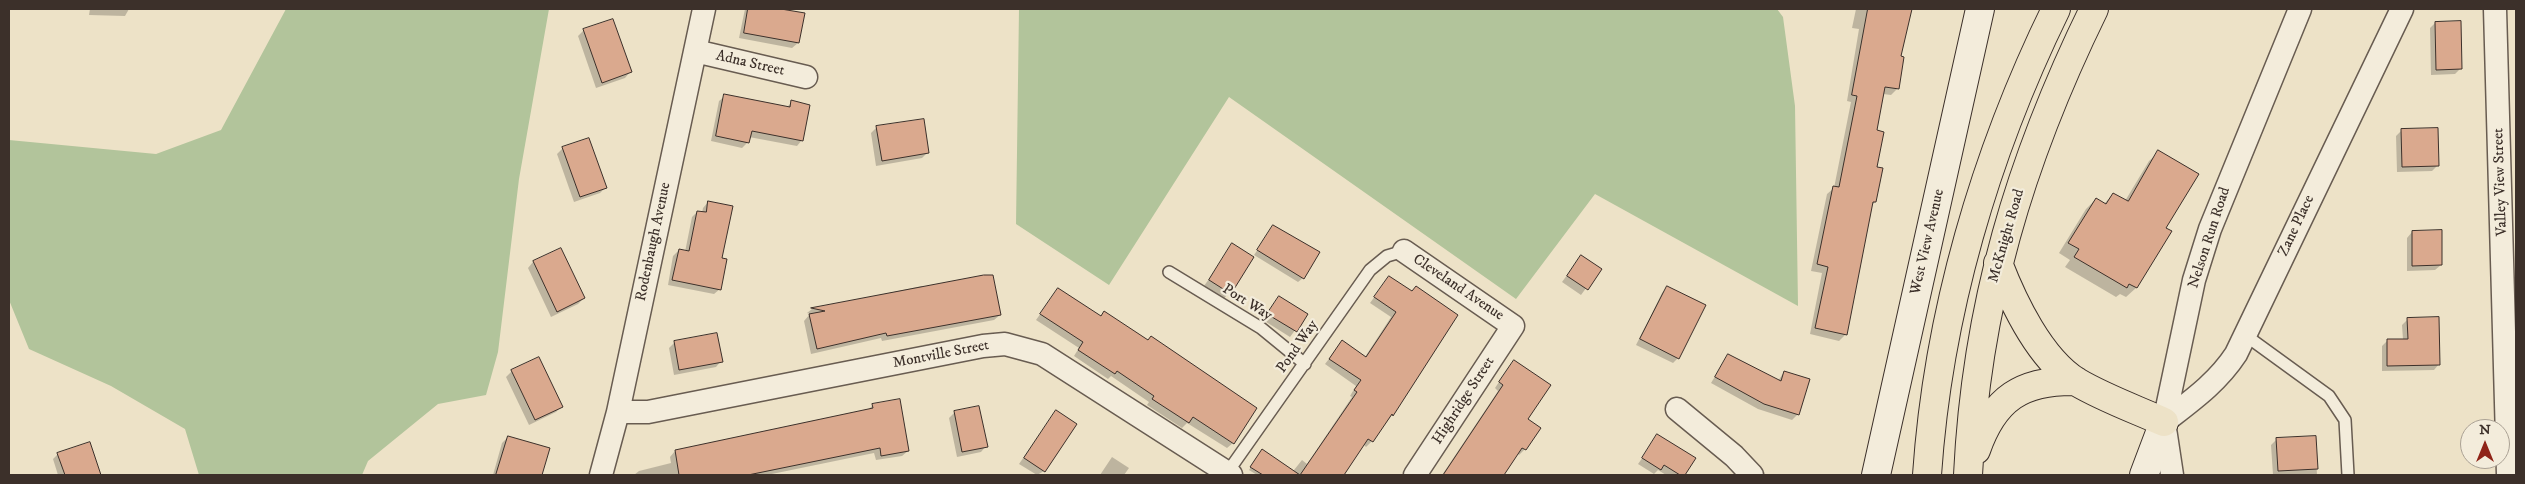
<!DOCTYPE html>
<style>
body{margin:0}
#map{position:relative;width:2525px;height:484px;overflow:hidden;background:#ede2c7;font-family:"IM FELL DW Pica",serif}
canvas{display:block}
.frame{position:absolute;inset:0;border:10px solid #3c302a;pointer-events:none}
.north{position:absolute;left:2460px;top:419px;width:50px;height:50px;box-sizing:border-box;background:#f3ecdb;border:1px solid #aaa194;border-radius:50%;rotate:0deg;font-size:14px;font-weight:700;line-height:20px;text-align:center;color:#3c302a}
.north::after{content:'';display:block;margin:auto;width:18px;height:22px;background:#8f2418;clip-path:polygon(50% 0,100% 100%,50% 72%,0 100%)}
</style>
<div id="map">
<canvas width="2525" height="484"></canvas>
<div class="frame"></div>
<div class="north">N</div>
</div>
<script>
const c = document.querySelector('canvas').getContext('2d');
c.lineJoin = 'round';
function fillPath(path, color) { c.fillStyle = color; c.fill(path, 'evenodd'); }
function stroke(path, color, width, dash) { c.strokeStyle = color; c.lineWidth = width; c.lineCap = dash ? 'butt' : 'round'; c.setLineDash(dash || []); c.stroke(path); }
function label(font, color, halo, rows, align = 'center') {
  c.font = font + ' "IM FELL DW Pica",serif'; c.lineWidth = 4.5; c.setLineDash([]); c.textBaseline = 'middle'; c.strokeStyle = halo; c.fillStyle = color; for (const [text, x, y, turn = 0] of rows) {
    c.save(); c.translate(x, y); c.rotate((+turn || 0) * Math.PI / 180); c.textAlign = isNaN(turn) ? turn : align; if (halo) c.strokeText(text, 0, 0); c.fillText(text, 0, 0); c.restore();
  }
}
const green = new Path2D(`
 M286 9H549L519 179 498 352 486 395 438 404 368 461 362 475H199L185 429 111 386 29 349 9 300V140L156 154 221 130Z
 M1019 9H1777L1783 17 1795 106 1798 306 1595 194 1516 299 1229 97 1109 285 1016 224Z`);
const shadow = new Path2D(`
 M90 9H129L125 16 89 15Z
 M745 9H774L803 14 798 43 792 48 739 38Z
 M1856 9H1911L1900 57 1903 58 1897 89 1891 95 1883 94 1875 131V202L1872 205 1846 334 1839 341 1810 334 1822 273 1811 271 1827 194 1834 188 1851 102 1847 101 1859 29 1852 28Z
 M2435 23 2461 68 2455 74 2431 75 2430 28Z
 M584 30 630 72 625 78 596 88 578 36Z
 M725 96 786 108 792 102 802 140 797 146 749 137 748 142 742 148 711 141 719 101Z
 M877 127 928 152 922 158 876 166 871 133Z
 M2402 130 2438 165 2432 171 2397 172 2396 136Z
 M563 148 605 188 600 193 574 202 557 154Z
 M2159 152 2165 228 2170 231 2136 288 2126 297 2120 294 2116 297 2065 267 2070 260 2059 253 2086 209 2096 199 2104 204 2113 194 2125 201 2149 161Z
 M708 202 721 259 720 289 714 294 668 285 673 256 679 250 685 252 692 217 697 212 702 213 703 208Z
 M1273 227 1303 278 1298 282 1254 255Z
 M2412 232 2441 265 2435 270 2407 271V238Z
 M1233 245 1252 258 1224 299 1204 286Z
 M561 249 584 298 578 304 551 317 528 268 533 262Z
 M1581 256 1600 269 1581 295 1562 282Z
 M1389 277 1411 292 1456 315 1392 415 1372 441 1366 447 1363 444 1344 475H1290L1302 460 1307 464 1352 397 1350 396 1356 386 1325 364 1342 342 1365 357 1391 317 1370 303Z
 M922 286 923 289 1000 315 994 320 882 341 881 338 811 354 804 321 810 314 807 313 812 309Z
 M1667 287 1678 358 1673 363 1636 345 1662 293Z
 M1058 289 1100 317 1104 312 1233 443 1227 448 1187 423 1182 428 1147 405 1149 402 1111 376 1108 379 1074 356 1079 348 1036 320Z
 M1279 297 1307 314 1290 337 1263 320Z
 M2408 319 2439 364 2434 370 2382 371V346L2387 341 2403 340 2402 325Z
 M674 343 721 361 716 367 674 375 669 348Z
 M1728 355 1778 381 1784 372 1798 414 1792 420 1758 409 1711 383Z
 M1509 367 1526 420 1539 429 1525 449 1519 455 1517 453 1502 475H1442L1498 391 1495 388Z
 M512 371 562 406 556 412 529 425 506 377Z
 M873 405 908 451 902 456 876 460 874 453 767 475H634L639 471 671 463 670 457 675 451 867 411Z
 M978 408 986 446 981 452 957 457 949 418 954 413Z
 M1056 411 1044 471 1037 475 1019 464Z
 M1658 436 1694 459 1684 475H1666L1658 470 1654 474 1638 464Z
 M508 437 548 449 541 475H493L502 443Z
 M2315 437 2317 475H2273L2271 445 2277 439Z
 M89 443 100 475H58L53 459 58 454Z
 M1260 453 1278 461 1268 475H1257L1249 470Z
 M1112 457 1129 468 1124 475H1100Z`);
const building = new Path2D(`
 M748 9H781L805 13 799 43 744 33Z
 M1868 9H1912L1901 56 1904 57 1899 89 1885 87 1877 130 1884 132 1877 167 1883 168 1876 202H1873L1847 335 1815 328 1828 267 1817 264 1833 186 1839 187 1857 96 1852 95Z
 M613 19 632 72 602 83 583 29Z
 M2461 21 2462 69 2436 70 2435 22Z
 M724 94 790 107 791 100 810 105 803 141 752 131 749 143 716 136Z
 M924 119 929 153 882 161 876 126Z
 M2438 128 2439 166 2402 167 2401 129Z
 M589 138 607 188 580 197 562 147Z
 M2158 150 2199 174 2166 228 2172 231 2137 288 2129 284 2127 288 2074 257 2079 249 2068 243 2096 198 2106 204 2113 193 2128 201Z
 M708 201 733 206 722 258 727 259 721 290 672 280 679 249 689 251 697 211 706 212Z
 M1273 225 1320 252 1304 279 1257 250Z
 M2442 230V265L2412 266V231Z
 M1232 243 1254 257 1231 294 1209 280Z
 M561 248 585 298 557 312 533 261Z
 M1581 255 1602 269 1588 290 1567 276Z
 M984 275H993L1001 315 887 336 886 333 817 349 809 314 825 311 811 308Z
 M1389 276 1412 291 1416 286 1458 315 1393 416 1392 414 1373 442 1368 439 1344 475H1263L1250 467 1262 449 1300 475 1357 392 1354 390 1361 380 1329 359 1342 340 1366 357 1396 312 1374 297Z
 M1667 286 1706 305 1679 359 1640 339Z
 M1058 288 1101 316 1104 311 1148 340 1151 336 1257 408 1234 444 1193 417 1189 423 1152 399 1154 396 1117 371 1115 374 1078 350 1083 342 1040 314Z
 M1279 296 1308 314 1297 332 1267 314Z
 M2439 317 2440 365 2387 366V339H2408L2407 318Z
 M717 333 723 362 679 370 674 341Z
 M1728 354 1781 381 1784 371 1810 379 1799 415 1764 404 1715 377Z
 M539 357 563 407 535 420 511 370Z
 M1514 360 1551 385 1528 419 1541 428 1526 450 1522 448 1504 475H1443L1503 385 1499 382Z
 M900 399 909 451 881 456 880 448 748 475H679L675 450 873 408 872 404Z
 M979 406 988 447 962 452 954 411Z
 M1056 410 1077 424 1045 472 1024 458Z
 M1657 434 1696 458 1685 475H1680L1664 465 1661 470 1642 458Z
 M508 436 550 448 542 475H496Z
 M2316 436 2318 469 2278 471 2276 438Z
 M90 442 101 475H65L57 453Z`);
const lane = new Path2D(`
 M1169 272 1261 328 1305 364
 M2245 335 2329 396 2345 420 2348 475
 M1227 473 1370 270 1387 256 1404 251`);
const street = new Path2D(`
 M2495 9 2508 475
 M695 51 806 77
 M1404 251 1513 326 1415 475
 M1677 409 1734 456 1752 475
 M618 412H648L983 346 1005 344 1042 354 1231 475
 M2164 422C2191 401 2217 383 2236 354L2402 9
 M601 475 618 412 704 9
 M2172 475 2164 422 2194 280 2210 229 2300 9`);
const secondary = new Path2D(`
 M1876 475 1980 9
 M2144 475 2164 422`);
const highway = new Path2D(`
 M1998 263C2013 302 2040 359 2077 382 2104 398 2135 409 2164 422
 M1976 450C1994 398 2022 380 2076 381
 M1927 475C1938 314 1985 154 2056 9
 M1968 475C1976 306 2020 160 2094 9`);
const streetNames = [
 ["Adna Street",750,64,13],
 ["Valley View Street",2501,182,-92],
 ["Zane Place",2297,226,-65],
 ["McKnight Road",2007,236,-74],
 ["Nelson Run Road",2210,238,-72],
 ["Rodenbaugh Avenue",654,242,-78],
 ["West View Avenue",1928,242,-77],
 ["Cleveland Avenue",1458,288,34],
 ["Port Way",1247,303,32],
 ["Pond Way",1298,347,-55],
 ["Montville Street",941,355,-11],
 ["Highridge Street",1464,401,-57]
];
fillPath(green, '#b2c49b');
fillPath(shadow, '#0003');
fillPath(building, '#daa98e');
stroke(building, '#3c302a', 1);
stroke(lane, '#685c51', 14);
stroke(street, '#685c51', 25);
stroke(secondary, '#3c302a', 30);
stroke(highway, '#3c302a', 30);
stroke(lane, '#f3ecdb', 11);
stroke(street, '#f3ecdb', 22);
stroke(secondary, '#f3ecdb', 28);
stroke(highway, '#ede2c7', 28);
label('15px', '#3c302a', '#f3ecdb', streetNames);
</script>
